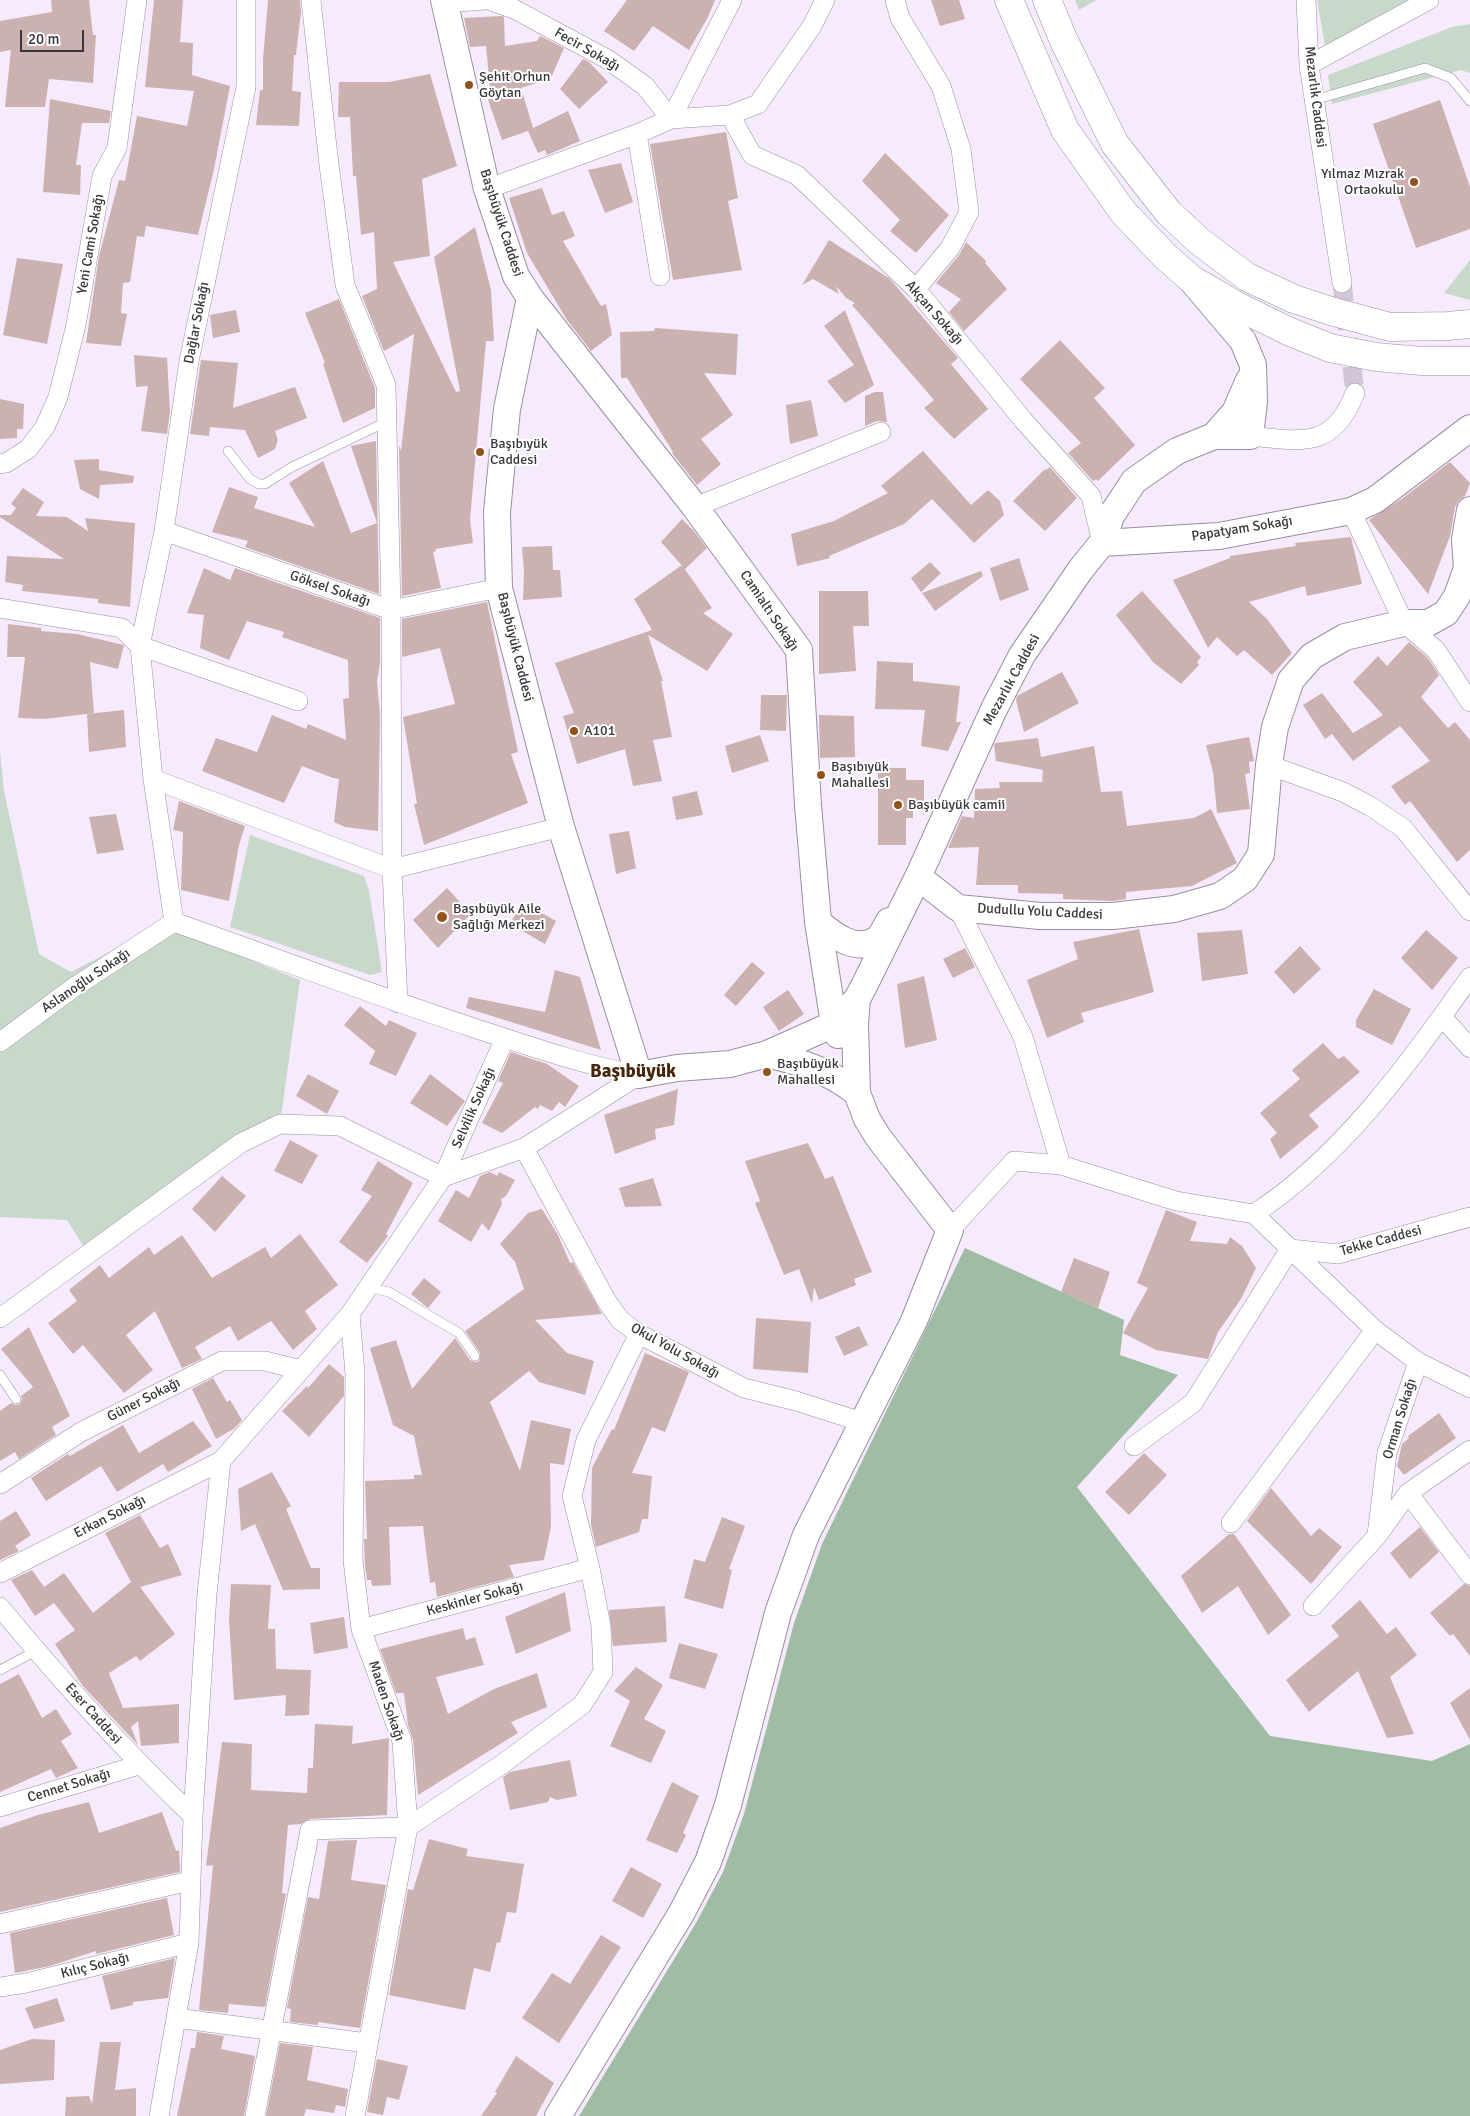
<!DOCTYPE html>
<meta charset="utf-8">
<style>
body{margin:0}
#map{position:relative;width:1470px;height:2116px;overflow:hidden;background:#f6eafd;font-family:Signika,sans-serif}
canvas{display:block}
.scale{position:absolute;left:20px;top:30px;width:64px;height:22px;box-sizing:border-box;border:2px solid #3a363d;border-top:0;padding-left:6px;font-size:15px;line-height:18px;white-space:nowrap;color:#3a363d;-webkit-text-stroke:4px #fff;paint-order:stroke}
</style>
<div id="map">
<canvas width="1470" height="2116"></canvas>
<div class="scale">20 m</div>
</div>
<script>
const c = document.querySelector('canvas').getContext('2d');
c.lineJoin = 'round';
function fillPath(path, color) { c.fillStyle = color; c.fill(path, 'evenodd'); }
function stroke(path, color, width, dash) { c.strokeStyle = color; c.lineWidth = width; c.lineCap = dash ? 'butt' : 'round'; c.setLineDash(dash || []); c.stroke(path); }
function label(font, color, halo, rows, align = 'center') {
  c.font = font + ' Signika,sans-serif'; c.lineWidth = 4; c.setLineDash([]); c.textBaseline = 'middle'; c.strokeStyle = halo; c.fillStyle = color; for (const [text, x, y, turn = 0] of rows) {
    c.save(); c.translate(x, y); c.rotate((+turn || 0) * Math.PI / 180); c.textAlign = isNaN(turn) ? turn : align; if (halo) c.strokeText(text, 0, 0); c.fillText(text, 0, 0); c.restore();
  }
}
const green = new Path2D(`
 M1075 0H1096L1079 10Z
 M1317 0H1436L1325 46Z
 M1470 24V73L1461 70 1332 104 1328 75 1452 27Z
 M1470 260V300L1444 293Z
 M0 751 4 791 39 954 71 972 161 925 300 980 280 1124 90 1257 67 1220 0 1217Z
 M250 835 364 876 369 891 382 972 370 975 230 927Z`);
const forest = new Path2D(`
 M965 1248 1124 1320 1120 1355 1178 1375 1077 1487 1270 1736 1432 1761 1470 1744V2116H579L696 1923 723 1872 744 1814 794 1623 822 1544Z`);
const building = new Path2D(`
 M51 0H89L93 35H96L93 83 49 79 45 107H5L11 50 0 52V21L52 12Z
 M154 0H183L180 42 193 43 192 75 230 86 214 169 198 235 146 226 144 237 137 236 130 282 123 283 121 313 127 314 121 346 86 343 99 256 119 180 125 181 137 116 187 126 194 91 145 87Z
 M268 0H300L301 12 296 55H294L292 91 301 92 299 126 256 125 260 90H263V59Z
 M627 0H715L708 17 689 50 653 26 634 51 604 31Z
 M931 0H959L965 19 940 26Z
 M502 16 504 17 505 46 537 41 540 36 564 48 551 78 521 88 533 128 568 111 580 141 547 155 545 150 538 153 528 131 502 140 488 100 491 98 486 46 470 47 464 18Z
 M583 59 589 62 608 82 579 109 560 89Z
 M430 74 457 166 422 179 430 256 393 262 456 392 460 391 434 257 475 227 491 290 494 341H486L470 519 473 543 435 549 436 551 433 552 441 588 402 596 399 445 401 451 414 334 384 351 362 296 377 289 374 232 361 235 356 176H353L350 117H338L339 82H389Z
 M50 99 111 111 109 123H82L76 165H81L80 195 43 192Z
 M1440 100 1470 187V229L1416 248 1373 124Z
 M726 132 738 198 728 201 742 270 673 280 650 144Z
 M885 153 949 215 916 253 890 231 900 220 862 181Z
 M621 163 633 202 605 213 588 170Z
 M542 188 552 215 564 211 575 236 563 241 601 306 606 304 612 335 591 351 567 320 527 253 509 198Z
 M829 240 889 278 958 358 951 364 988 409 954 439 924 408 934 400 852 305 855 303 846 298 836 286 839 294 813 279 802 285Z
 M966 242 986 261 985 263 1007 289 964 331 949 312 961 299 936 283 959 255Z
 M17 258 63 264 47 344 3 335Z
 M339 299 375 388V408L343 423 323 364 325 363 305 313Z
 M236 310 240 332 213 338 210 315Z
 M845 310 874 385 845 403 827 381 854 365 824 326Z
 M655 328 738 334 736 375 704 373 733 415 701 439 721 464 697 485 672 453 673 452 627 378H621L620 332 654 331Z
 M1060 340 1105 388 1094 398 1135 445 1098 481 1096 479 1093 481 1068 453 1081 443 1020 379Z
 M134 355 167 358 170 411 167 434 141 431 148 386 136 387Z
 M201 360 238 363 233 408 295 387 307 418 275 431 278 440 275 449 258 458 245 430 210 427 209 436 190 434Z
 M875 392H883L887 422 877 421 865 426V396Z
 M0 399 24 404 23 429H17V438L0 439Z
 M811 400 818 436 790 444 786 405Z
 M376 441 379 594 245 547 248 541 212 532 229 487 258 497 254 508 315 527 289 483 323 461 351 533 377 523 351 446Z
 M923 451 971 505 988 490 1000 501 1004 515 974 543 932 499 904 524 829 556 830 558 797 566 791 534 834 521 888 493 881 486Z
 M99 459V470L134 476 133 483 100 485 99 499 80 489 74 460Z
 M1450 462 1470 483 1465 496 1459 500 1455 507 1450 536 1428 594 1369 520 1403 498Z
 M1050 467 1077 498 1045 531 1013 501 1045 469 1046 470Z
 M23 488 44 502 36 516 67 517 88 531 85 518 135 523 130 607 98 603V599L22 591 23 585 5 582 7 556 64 559 0 517V515H11L16 508 11 504Z
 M682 519 693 530 707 548 685 569 661 542Z
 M1351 537 1362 584 1307 596 1305 586 1249 602 1267 619 1292 653 1272 675 1244 650 1237 656 1217 637 1208 648 1173 580 1230 558V556L1296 546 1295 543Z
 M552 546 553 570H560L562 597 523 600 524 572 522 547Z
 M1019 558 1029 590 1000 601 990 568Z
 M930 562 941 573 921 592 911 578Z
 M682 565 712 608 703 613 733 634 707 671 648 635 663 681H661L672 737 653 740 662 781 633 786 625 749 577 764 563 716 574 713 555 663 652 630 634 599Z
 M204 568 230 580 235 568 380 618V663L377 681 380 715 378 831 345 827 334 822 339 779 333 778 302 766 284 803 202 771 216 738 257 752 272 715 306 729 308 724 346 740 343 699 349 698 348 660 282 637 284 632 247 621 229 660 200 648 204 615 187 613Z
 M981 571 983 576 935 611 922 593Z
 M819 591H868L869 626H853L856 671 819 674Z
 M1142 591 1201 657 1197 662 1199 665 1181 684 1153 662 1116 615Z
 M487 602 518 752 511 754 528 803 424 845 414 804H417L403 717 455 704 440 648 402 657V619Z
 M8 624 41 628V631L77 634 124 645 118 669 90 662 94 713 45 719 18 718 25 657H7Z
 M1409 642 1428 658 1439 675 1421 697 1448 728 1455 722 1470 740V850L1457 862 1410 801 1405 805 1391 786 1430 761 1400 726 1353 761 1332 734 1325 739 1303 705 1322 693 1353 733 1383 715 1353 682 1378 656 1387 666Z
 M877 661 913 663V681L960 686 956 722H961L948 751 921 746 925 710 875 709Z
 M1062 672 1079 703 1024 732 1016 700 1017 696Z
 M761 695H787L786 731 760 730Z
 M124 710 126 747 89 752 87 714Z
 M819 715 854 716 855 757 820 758Z
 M760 735 769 761 732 773 725 746Z
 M1249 737 1254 761 1249 762 1250 773 1245 774 1250 809 1217 813 1213 772 1206 745Z
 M1038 738 1041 757 1094 746 1101 792 1122 791 1127 826 1194 818 1211 809 1237 863 1192 886 1126 892V899L1112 901 1063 899V894L1018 893V885H976L979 847 948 848 962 816 974 818 975 789 1000 788 999 782H1042L1043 770 996 761 994 745 995 743Z
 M878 768H906V780H924V802H917V807H913V818H906V845H878Z
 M697 791 703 815 676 820 672 797Z
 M179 801 245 826 239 845 229 901 181 890 183 832 173 830Z
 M116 814 124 850 97 854 89 817Z
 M629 831 636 868 616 874 609 834Z
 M447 888 471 914 438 948 413 920Z
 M522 902 556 921 545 944 510 924Z
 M1139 929 1154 992 1081 1013 1084 1022 1047 1038 1027 980 1078 959 1073 942Z
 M1242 930 1248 974 1202 981 1197 933Z
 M1426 930 1458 958 1432 990 1401 958Z
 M1300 946 1321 969 1294 994 1274 972Z
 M965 948 975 967 953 978 943 959Z
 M752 962 765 973 736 1006 724 995Z
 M555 970 580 977 601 1050 466 1008 469 997 545 1012Z
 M924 976 937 1040 905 1048 897 984Z
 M1374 989 1411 1009 1392 1045 1356 1027V1020Z
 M788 990 804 1014 779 1031 763 1007Z
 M360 1006 386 1026 389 1020 417 1033 396 1076 369 1064 375 1051 344 1025Z
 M1323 1043 1338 1059 1344 1056 1360 1072 1309 1115 1319 1127 1280 1159 1270 1139 1277 1133 1260 1113 1300 1079 1292 1070Z
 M511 1052 547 1064 579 1086 565 1107 559 1102 552 1111 540 1105 538 1109 535 1107 502 1133 482 1123 503 1083 498 1081Z
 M308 1074 339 1091 327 1114 296 1096Z
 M430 1074 465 1101 447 1126 410 1103Z
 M678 1089 674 1125 655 1129 656 1139 615 1154 604 1115Z
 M290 1140 318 1155 302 1184 274 1171Z
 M808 1143 825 1179 833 1176 872 1272 854 1279 856 1285 819 1300 814 1287 812 1304 799 1269 784 1275 755 1203 760 1201 745 1161Z
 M378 1161 413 1183 386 1234 388 1236 367 1263 339 1242 372 1196 361 1190Z
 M490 1172 497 1176 499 1172 515 1180 506 1196 501 1199 502 1204 489 1231 482 1223 471 1242 438 1221 456 1190 469 1198 480 1176Z
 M222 1176 246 1196 215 1232 192 1209Z
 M653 1178 662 1206 625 1207 619 1188Z
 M542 1209 558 1235 570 1263 573 1262 602 1314 535 1320 567 1353 594 1361 585 1395 539 1382 529 1371 490 1402 520 1471 531 1420 571 1429 564 1465 550 1463 551 1527 544 1560 509 1565 514 1577 437 1597 435 1582 430 1583 423 1526 389 1527 391 1585 372 1586 371 1580H367L365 1566 364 1539H367L365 1481 414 1479V1475H422L414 1436 393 1425 370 1348 396 1340 412 1389 455 1338 470 1360 475 1362 479 1361 480 1353 465 1331 524 1289 515 1262 500 1244 528 1213Z
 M1166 1210 1197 1222 1190 1241 1227 1244 1230 1237 1242 1246 1256 1268 1241 1299 1218 1332 1208 1359 1156 1350 1123 1333 1148 1288 1137 1283Z
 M300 1234 338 1285 305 1311 317 1329 293 1350 271 1321 238 1341 230 1326 195 1347 202 1359 182 1368 155 1311 126 1335 153 1370 124 1393 83 1345 73 1354 48 1323 77 1301 69 1290 100 1265 109 1278 149 1247 154 1255 182 1235 212 1278 265 1247 271 1258Z
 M1074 1258 1110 1272 1098 1308 1061 1292Z
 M424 1278 441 1292 428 1308 411 1294Z
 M756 1318 811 1322 808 1373 753 1369Z
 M859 1326 868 1345 844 1356 835 1337Z
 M29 1327 70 1416 52 1427 56 1435 19 1459 15 1452 0 1461V1411L11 1403 16 1405 20 1404 22 1399 21 1396 33 1387 1 1349Z
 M645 1353 689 1372 665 1432 652 1427 632 1473 652 1476 648 1519H642L639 1532 596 1547 591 1525 592 1468 612 1429 614 1430Z
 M329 1364 344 1377V1396L309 1437 282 1411 307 1386 308 1388Z
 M213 1378 227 1402 230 1400 242 1420 235 1428 216 1439 192 1389Z
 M1439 1413 1456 1438 1404 1475 1397 1466 1402 1444 1409 1438 1408 1436Z
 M193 1421 212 1446 168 1472 163 1464 117 1492 101 1466 46 1501 31 1478 68 1454 70 1456 123 1425 139 1453Z
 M1144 1453 1167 1475 1129 1515 1105 1492Z
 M272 1472 291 1506 286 1509 311 1568H320V1589L283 1590 255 1524 241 1531 238 1489Z
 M1271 1488 1311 1536 1319 1528 1342 1547 1311 1584 1247 1521Z
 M16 1511 31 1535 15 1546 19 1551 0 1560V1521Z
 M140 1515 160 1548 168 1544 182 1575 140 1587 175 1634 140 1661 136 1656 109 1673 123 1708 179 1704V1743L141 1746 138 1721 131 1727 138 1745 82 1685 55 1644 75 1630 54 1603 35 1616 11 1580 32 1570 44 1587 64 1573 93 1613 131 1582 105 1533Z
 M722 1517 745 1526 729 1569 732 1570 723 1609 684 1598 694 1559 705 1562Z
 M1420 1527 1439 1552 1410 1579 1390 1553Z
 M1229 1534H1234L1291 1615 1268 1635 1238 1586 1202 1613 1181 1576Z
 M231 1584 271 1585 268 1629H275L276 1669 311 1670 309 1715 285 1716 286 1695 234 1700 229 1620Z
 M1464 1584 1470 1586V1656L1453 1634 1450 1636 1430 1613Z
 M565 1592 571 1631 516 1654 505 1617Z
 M1360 1600 1387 1634 1396 1627 1417 1655 1390 1677 1414 1734 1387 1738 1358 1671 1309 1712 1286 1680 1339 1636 1331 1626Z
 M665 1606 667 1642 613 1646 609 1610Z
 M344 1617 348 1648 314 1654 310 1623Z
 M463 1628 466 1640 475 1637 484 1665 436 1677 448 1714 494 1689 537 1673 547 1707 511 1722 518 1733 418 1795 413 1740 408 1725 404 1693H396L380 1649Z
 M679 1643 718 1654 705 1689 669 1678Z
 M636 1667 663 1685 644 1719 666 1731 651 1763 610 1746 630 1701 614 1691Z
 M19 1674 42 1718 56 1709 72 1734 61 1741 78 1768 56 1778 51 1769 0 1792V1684Z
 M1470 1688V1740L1450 1703Z
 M315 1724 353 1726 352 1744 389 1738 387 1815 310 1819 301 1824 288 1825 282 1893 286 1894 265 2007 229 2004 228 2013 199 2010 213 1865 206 1866 222 1742 252 1744 251 1790 307 1793 308 1768H313Z
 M570 1760 577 1796 557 1800 550 1797 548 1802 510 1810 503 1777 510 1772Z
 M672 1782 699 1796 683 1833 686 1835 677 1853 646 1840Z
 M89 1802 99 1833 162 1812 176 1851 179 1850 180 1872 0 1912V1828L38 1815Z
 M429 1839 468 1849 466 1856 524 1864 516 1913 507 1912 500 1943 497 1942 490 1972 474 1968 465 2010 389 1995 408 1889 413 1890Z
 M357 1840 351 1880 386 1885 360 2028 318 2022V2025L290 2022 291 2009 287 2008 308 1897 319 1899 328 1841Z
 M631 1867 662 1884 643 1918 612 1901Z
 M167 1898 174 1935 96 1954V1951L50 1966 15 1973 10 1933Z
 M601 1935 621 1947 559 2043 522 2018 552 1973 570 1984Z
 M175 1958 168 1998 133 2002V2005L111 2010 102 1976Z
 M57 1998 65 2021 34 2029 25 2008Z
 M197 2032 224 2036 221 2049 255 2056 244 2116H177L191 2048H195Z
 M32 2039 55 2040 54 2080 0 2084V2050Z
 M100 2042H121L115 2090 136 2088V2116H65L66 2097 89 2096 92 2104Z
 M280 2043 313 2047 307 2080 348 2089 345 2107 336 2105 334 2113 306 2109 304 2116H266Z
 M516 2056 554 2083 536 2116H481L497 2093 495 2092Z
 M377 2059 408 2066 399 2100 387 2097 383 2115 367 2112Z`);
const streetTunnel = new Path2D(`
 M1342 283 1355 393`);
const lane = new Path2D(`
 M1314 100 1425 68 1451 78 1470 101
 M228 451 250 479 259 484H265L292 467 386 422
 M368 1287 389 1292 459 1333 475 1356
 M0 1375 16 1399
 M0 1670 36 1651`);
const street = new Path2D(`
 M246 0V87L189 361 164 531 140 646 298 701
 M311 0 329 165 345 285 386 385 391 610 392 869 398 1003
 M489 0 514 9 607 59 645 86 671 119 730 115 758 104 812 26 825 0
 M895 0 900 18 941 86 961 149 969 212 950 248 916 289
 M1306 0 1309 65 1342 283
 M446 3 484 0
 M1309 65 1429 0
 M730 115 752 155 797 175 916 289 1023 420 1091 496 1102 543
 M637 134 660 276
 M487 189 637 134 671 119 732 0
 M1250 436C1301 441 1333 450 1355 393
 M0 464 6 463 28 449 45 427 58 397 76 325 102 176 117 148 137 0
 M695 507 881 432
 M1351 511 1404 623 1436 650 1470 702
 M164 531 391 610 499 588
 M0 608 122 628 140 646 153 779 174 922C273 957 371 994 471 1027 526 1045 582 1065 639 1075
 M1269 765 1343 792 1370 806 1403 828 1470 911
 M153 779 392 869 561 827
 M958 908 1023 1037 1061 1165
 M1442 1017 1470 1048
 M0 1042 73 988 174 922
 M524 1148 606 1300 620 1320 639 1334 744 1388 796 1401 862 1422
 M1254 1214 1375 1330 1418 1362 1470 1388
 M950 1230 1014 1161 1061 1165 1176 1201 1254 1214C1344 1155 1408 1064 1470 977
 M350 1314 355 1374 353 1560 361 1629 402 1741 408 1827 355 2116
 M0 1318 241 1143 280 1124 340 1126 443 1177 505 1038
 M1134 1446 1193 1403 1290 1249 1338 1254 1470 1217
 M0 1484 81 1432 222 1361H265L301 1370
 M1408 1493 1470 1575
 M1231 1523 1375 1330
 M1377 1535 1387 1453 1418 1362
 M0 1573 221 1461
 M1313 1606 1377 1536 1408 1493 1470 1450
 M0 1607C60 1680 124 1750 193 1816
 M361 1629 590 1568
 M0 1807 139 1765
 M0 1924 190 1881
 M0 1987 26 1983 189 1943
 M176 2018 367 2043
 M159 2116 189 1943 193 1816 207 1594 221 1461 350 1314 443 1177 524 1148 639 1075
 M255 2116 310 1830 408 1827 501 1765 582 1705 603 1672 601 1626 590 1568 572 1496 586 1440 639 1334`);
const secondary = new Path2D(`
 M444 0 487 189 516 276 530 298 695 507 799 650 808 805 818 922 834 1024 838 1035
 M530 298 507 409 497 512 499 588 561 827 639 1075 677 1068 730 1064 767 1054 834 1024 857 999 864 986 918 877 994 709 1022 655 1081 569 1102 543 1111 516 1134 481 1177 451 1214 436H1250L1254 402 1253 365 1243 341 1193 282
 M1214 436 1235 412 1249 380
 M1102 543 1219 536 1351 511 1375 500 1470 428
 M918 877 958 908 1040 916H1113L1174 909 1220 896 1245 879 1261 854 1269 765 1275 727 1291 680 1312 656 1345 637 1404 623H1428L1446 613 1457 596 1467 568 1465 539 1470 510
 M818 922C832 934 855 953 876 940 881 937 886 926 889 921
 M767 1054C801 1062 830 1071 857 1093
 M558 2116 681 1914 708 1862 728 1805 778 1613 806 1535 914 1321 950 1230 878 1137 867 1119 857 1093 855 1024 857 999`);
const primary = new Path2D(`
 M1009 0 1065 130 1123 212 1165 256 1191 279 1237 306 1288 331 1330 348 1376 357 1422 361H1470
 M1047 0 1064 41 1115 144 1168 212 1199 241 1247 277 1294 299 1334 312 1390 327 1448 326 1470 324`);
const markers = [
 [469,85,5,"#92521c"],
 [1414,182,5,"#92521c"],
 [480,452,5,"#92521c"],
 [574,731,5,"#92521c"],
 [821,775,5,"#92521c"],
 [898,805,5,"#92521c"],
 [442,917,6,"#92521c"],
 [767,1072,5,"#92521c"]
];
const streetNames = [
 ["Fecir Sokağı",587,50,30],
 ["Mezarlık Caddesi",1315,97,83],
 ["Başıbüyük Caddesi",501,223,72],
 ["Yeni Cami Sokağı",91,244,-80],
 ["Akçan Sokağı",934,313,49],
 ["Dağlar Sokağı",197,323,-79],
 ["Papatyam Sokağı",1242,529,-9],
 ["Göksel Sokağı",330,589,19],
 ["Camialtı Sokağı",769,611,56],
 ["Başıbüyük Caddesi",515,647,76],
 ["Mezarlık Caddesi",1012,680,-61],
 ["Dudullu Yolu Caddesi",1040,912,3],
 ["Aslanoğlu Sokağı",86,981,-34],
 ["Selvilik Sokağı",474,1108,-66],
 ["Tekke Caddesi",1381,1241,-15],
 ["Okul Yolu Sokağı",675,1351,29],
 ["Güner Sokağı",144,1400,-27],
 ["Orman Sokağı",1400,1419,-73],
 ["Erkan Sokağı",110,1517,-27],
 ["Keskinler Sokağı",475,1599,-15],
 ["Maden Sokağı",386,1701,71],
 ["Eser Caddesi",93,1714,48],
 ["Cennet Sokağı",69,1786,-17],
 ["Kılıç Sokağı",95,1966,-14]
];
const poiNames = [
 ["Şehit Orhun",479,77],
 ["Göytan",479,93],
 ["Yılmaz Mızrak",1404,174,"right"],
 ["Ortaokulu",1404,190,"right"],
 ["Başıbıyük",490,444],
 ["Caddesi",490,460],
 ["A101",584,731],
 ["Başıbıyük",831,767],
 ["Mahallesi",831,783],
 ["Başıbüyük camii",908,805],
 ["Başıbüyük Aile",453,909],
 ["Sağlığı Merkezi",453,925],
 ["Başıbüyük",777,1064],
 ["Mahallesi",777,1080]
];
const districtNames = [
 ["Başıbüyük",633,1072]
];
fillPath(green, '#c8d9cb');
fillPath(forest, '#a0bca5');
fillPath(building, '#cbb2b1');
stroke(streetTunnel, '#d0c6d7', 19, [19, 9]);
stroke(lane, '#9a8fa0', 10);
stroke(street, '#9a8fa0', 20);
stroke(secondary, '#9a8fa0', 28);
stroke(primary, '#9a8fa0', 29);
stroke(lane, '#fff', 9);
stroke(street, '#fff', 19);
stroke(secondary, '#fff', 26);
stroke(primary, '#fff', 28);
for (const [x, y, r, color] of markers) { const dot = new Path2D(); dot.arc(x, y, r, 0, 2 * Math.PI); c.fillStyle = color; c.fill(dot); stroke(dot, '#fff', 2); }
label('14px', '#3a363d', '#fff', streetNames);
label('14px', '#3a363d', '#fff', poiNames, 'left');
label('bold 19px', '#46260d', '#fff', districtNames);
</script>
